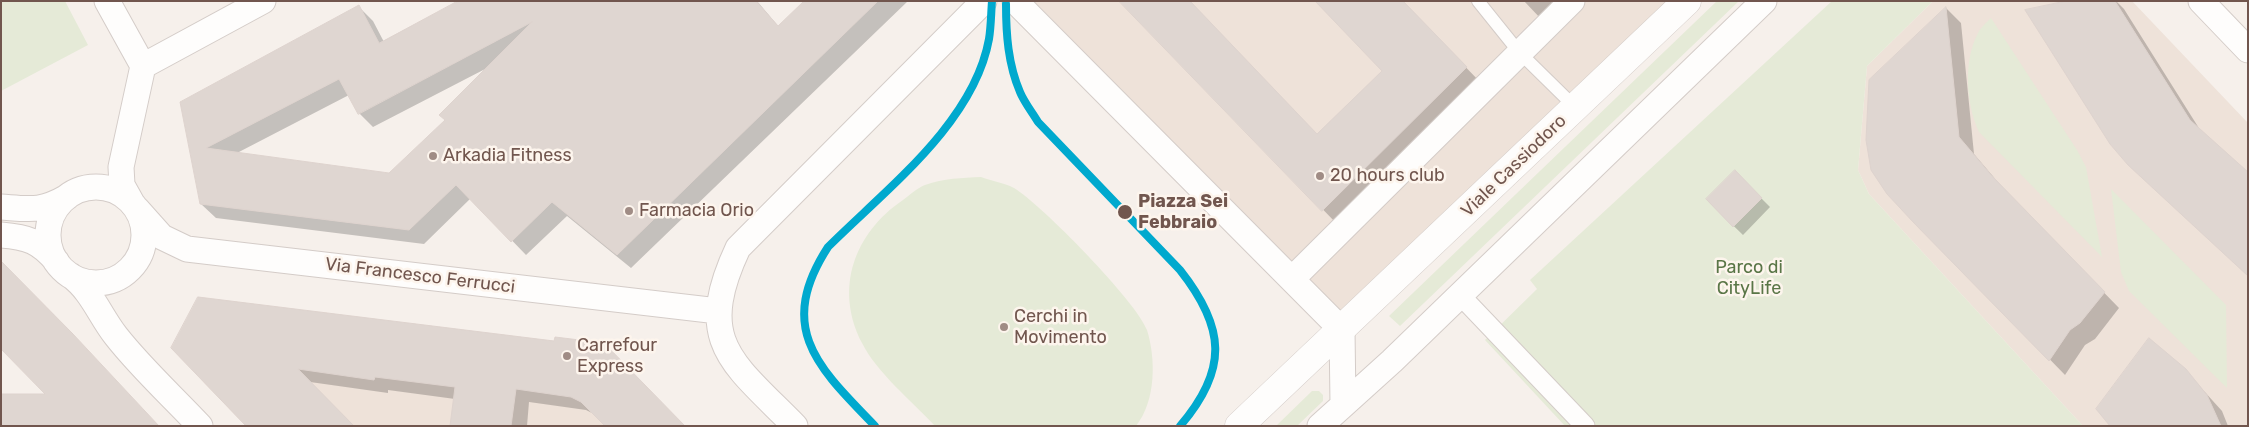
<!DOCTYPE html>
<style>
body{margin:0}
#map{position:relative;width:2249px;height:427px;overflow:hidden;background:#f6f0eb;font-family:Rubik,sans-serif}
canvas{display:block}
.frame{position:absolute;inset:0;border:2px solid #71564e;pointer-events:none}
</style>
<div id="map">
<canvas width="2249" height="427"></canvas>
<div class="frame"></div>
</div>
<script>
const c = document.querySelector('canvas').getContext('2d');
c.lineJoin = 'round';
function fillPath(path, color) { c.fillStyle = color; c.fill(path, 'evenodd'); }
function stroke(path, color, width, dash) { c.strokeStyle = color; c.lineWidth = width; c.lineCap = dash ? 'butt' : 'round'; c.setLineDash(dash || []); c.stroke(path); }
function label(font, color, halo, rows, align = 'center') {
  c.font = font + ' Rubik,sans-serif'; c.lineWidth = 5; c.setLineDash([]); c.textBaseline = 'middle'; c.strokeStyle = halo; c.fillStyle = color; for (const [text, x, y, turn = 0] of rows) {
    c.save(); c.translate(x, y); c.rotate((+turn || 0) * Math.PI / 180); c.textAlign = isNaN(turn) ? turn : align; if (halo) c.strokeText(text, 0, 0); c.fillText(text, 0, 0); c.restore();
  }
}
const residential = new Path2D(`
 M1018 1H1682L1342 327Z
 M1933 1H2132L2248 123V426H2083L1869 194 1858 170 1867 66Z
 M198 297 554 341 555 337 604 343 684 426H246L171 348Z`);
const green = new Path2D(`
 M1 1H65L88 45 1 91Z
 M1717 1H1739L1400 326 1389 316Z
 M1832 1H1933L1867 66 1858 170 1869 194 2083 426H1565L1485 340 1537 289 1530 280Z
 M1991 18 2077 150 2086 167 2102 257 1979 132C1966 104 1963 61 1978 33 1981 27 1987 22 1991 18Z
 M981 177C992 181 1005 183 1014 188 1041 204 1137 302 1147 330 1156 359 1156 401 1136 426H935C912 401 877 373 862 343 834 289 854 233 903 200 910 195 917 188 925 185 944 178 962 178 981 177Z
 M2111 189 2226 305 2227 388 2129 291 2121 272Z
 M1312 391H1319L1323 395V401L1297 426H1276Z`);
const shadow = new Path2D(`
 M460 1H757L779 27 806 1H908L631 268 567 216 526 255 471 198 424 244 216 218 201 204 182 102 359 7 373 21 384 42ZM489 67 447 120 389 175 237 153 349 95 359 113 373 127Z
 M1120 1 1317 136 1384 71 1402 1 1481 83 1338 225Z
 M1524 1H1561L1542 20Z
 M2072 1H2116L2124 9 2202 133 2248 276Z
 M1946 8 1961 23 1974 154 2008 194 2119 308 2095 339 2085 345 2065 375 1888 193Z
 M1735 172 1770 207 1743 235 1707 200Z
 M555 342 596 415 586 410 529 402 527 426H452L455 399 388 390V393L310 382 172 348Z
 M2185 370 2222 411 2228 426H2112Z`);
const building = new Path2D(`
 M458 1H756L778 26 804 1H878L617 255 552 202 511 242 456 185 409 230 200 204 180 102 359 5 379 43ZM532 22 439 115 445 120 389 173 206 148 339 79 358 114Z
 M1119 1H1190L1317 134 1382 71 1315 1H1403L1467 67 1322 211Z
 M2066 1H2115L2190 120 2248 172V276L2128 165 2110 144 2025 10Z
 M1946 7 1959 137 1993 177 2105 292 2080 323 2070 330 2049 361 1914 223 1887 194 1871 170 1866 140 1869 80Z
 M1735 170 1762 198 1733 227 1706 199Z
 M1 261 73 334 159 426H1V394H45L1 349Z
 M198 297 554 341 555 337 604 343 685 426H605L581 402 571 397 516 389 511 426H450L455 387 375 377 374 380 298 369 354 426H246L171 348Z
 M2149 338 2186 369 2207 395 2221 426H2110L2096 409Z`);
const service = new Path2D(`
 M1478 1 1519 52 1575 107`);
const pedestrian = new Path2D(`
 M1460 295 1585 426`);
const minor = new Path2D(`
 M107 1 143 66
 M1015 1 1342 330 1343 404
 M2201 1 2248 50
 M143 66 263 1
 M48 235a48 48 0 1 1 96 0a48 48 0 1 1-96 0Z
 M132 203 122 185 121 167 143 66
 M1 207C30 209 41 212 67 197
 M137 209 162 237 187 249 718 311
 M1 235C27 237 40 241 57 262
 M70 275C92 291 100 316 116 336 141 368 172 396 200 426
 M1292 279 1572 1
 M795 426C732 362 694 342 738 248L984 1
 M1320 426 1392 361 1764 1`);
const secondary = new Path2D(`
 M1239 426 1687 1`);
const tram1 = new Path2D(`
 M1006 4C1006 34 1008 64 1020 92 1024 102 1032 112 1038 122L1180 270C1225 327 1229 369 1180 426
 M875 426C819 368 775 329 828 247 885 190 974 123 989 39 991 27 991 14 992 1`);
const markers = [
 [433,156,5,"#a08c85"],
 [1320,176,5,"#a08c85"],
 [629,211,5,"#a08c85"],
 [1125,212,8,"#71564e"],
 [1004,327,5,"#a08c85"],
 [567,356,5,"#a08c85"]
];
const poiNames = [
 ["Arkadia Fitness",443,156],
 ["20 hours club",1330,176],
 ["Farmacia Orio",639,211],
 ["Cerchi in",1014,317],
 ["Movimento",1014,338],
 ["Carrefour",577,346],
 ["Express",577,367]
];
const streetNames = [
 ["Viale Cassiodoro",1514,166,-44],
 ["Via Francesco Ferrucci",420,276,7]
];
const stopNames = [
 ["Piazza Sei",1138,202],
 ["Febbraio",1138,223]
];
const parkNames = [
 ["Parco di",1749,268],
 ["CityLife",1749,289]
];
fillPath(residential, '#eee2d9');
fillPath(green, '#e5ead7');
fillPath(shadow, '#0003');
fillPath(building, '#dfd6d1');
stroke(building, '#ded3ce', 1);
stroke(service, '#d4ccc8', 14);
stroke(pedestrian, '#d4ccc8', 21);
stroke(minor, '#d4ccc8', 27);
stroke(secondary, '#d4ccc8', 29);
stroke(service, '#fefdfc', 12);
stroke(pedestrian, '#fefdfc', 19);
stroke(minor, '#fefdfc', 25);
stroke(secondary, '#fefdfc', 28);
stroke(tram1, '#00a9ce', 8);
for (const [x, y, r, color] of markers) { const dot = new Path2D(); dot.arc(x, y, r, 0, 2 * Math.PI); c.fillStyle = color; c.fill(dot); stroke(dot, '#fdf5ed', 2); }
label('18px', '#71564e', '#fdf5ed', poiNames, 'left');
label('18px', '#71564e', '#fdf5ed', streetNames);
label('bold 18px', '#71564e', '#fdf5ed', stopNames, 'left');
label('18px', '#5a7647', '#fdf5ed', parkNames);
</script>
